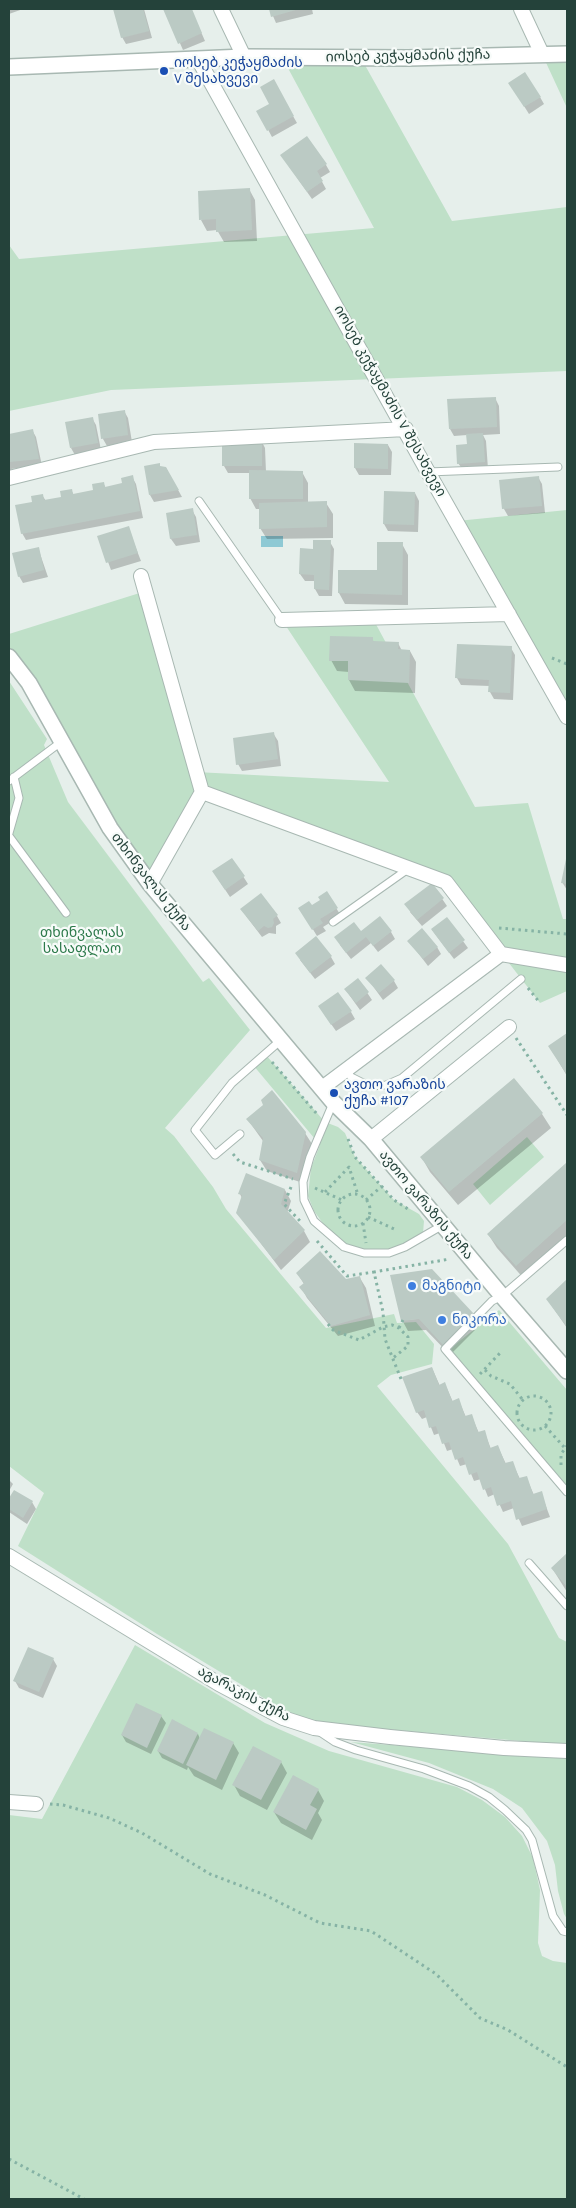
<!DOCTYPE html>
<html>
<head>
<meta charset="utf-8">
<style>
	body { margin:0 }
	#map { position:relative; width:576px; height:2208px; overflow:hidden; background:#e6efeb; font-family:Karla,sans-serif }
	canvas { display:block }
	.frame { position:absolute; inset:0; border:10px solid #24423a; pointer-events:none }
</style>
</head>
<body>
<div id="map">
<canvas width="576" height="2208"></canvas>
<div class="frame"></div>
</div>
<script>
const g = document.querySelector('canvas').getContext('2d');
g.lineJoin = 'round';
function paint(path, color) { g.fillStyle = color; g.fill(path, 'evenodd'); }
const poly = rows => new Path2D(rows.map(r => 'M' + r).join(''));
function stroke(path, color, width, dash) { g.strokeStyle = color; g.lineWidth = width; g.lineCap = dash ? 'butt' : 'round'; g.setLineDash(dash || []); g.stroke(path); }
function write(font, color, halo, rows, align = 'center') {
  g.font = font + ' Karla,"Noto Sans Georgian",sans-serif'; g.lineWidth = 4.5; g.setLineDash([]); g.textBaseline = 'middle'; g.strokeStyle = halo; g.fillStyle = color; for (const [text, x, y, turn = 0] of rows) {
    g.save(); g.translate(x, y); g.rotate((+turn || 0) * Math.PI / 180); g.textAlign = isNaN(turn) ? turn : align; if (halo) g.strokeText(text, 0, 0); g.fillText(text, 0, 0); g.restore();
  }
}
const green = poly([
	[542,54,567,54,567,108],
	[282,57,361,58,452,221,567,207,567,371,111,390,9,411,9,245,19,259,374,228],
	[567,510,567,699,558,701,457,521],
	[146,591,196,772,389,782,282,620,372,617,475,807,528,803,563,919,567,919,567,991,540,1003,446,882,202,792,150,884,9,657,9,634],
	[9,681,47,739,44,745,68,802,203,982,209,978,250,1030,165,1128,174,1136,213,1187,226,1209,326,1328,394,1314,397,1323,416,1322,434,1344,432,1364,391,1375,377,1386,508,1544,559,1638,567,1642,567,1745,327,1724,306,1720,287,1712,157,1634,18,1546,44,1493,9,1466],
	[265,1054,325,1122,338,1127,345,1133,355,1157,394,1200,419,1214,424,1221,423,1233,405,1244,390,1249,368,1250,345,1244,330,1233,314,1211,308,1196,311,1168,320,1145,253,1065],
	[527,1137,544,1157,490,1205,473,1184],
	[499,1310,567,1390,567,1486,448,1350],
	[135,1645,265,1723,329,1751,457,1787,482,1800,505,1817,522,1836,533,1858,540,1890,538,1943,542,1956,553,1961,567,1963,567,2199,9,2199,9,1815,42,1819],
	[351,1742,567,1758,567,1919,564,1914,558,1891,555,1865,547,1841,522,1808,493,1789,429,1763]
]);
const water = poly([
	[261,536,283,536,283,547,261,547]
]);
const shadow = poly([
	[9,9,23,9,9,14],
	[115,9,144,9,152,38,126,44,122,37],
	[165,9,191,9,205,41,183,50],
	[270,9,312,9,313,14,276,23],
	[273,81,297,123,272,137,258,111,271,104],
	[514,90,540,97,544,104,529,114],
	[286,162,326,165,330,172,320,178,326,189,312,199],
	[249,189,255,200,257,241,224,242,217,230,207,231,201,220],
	[495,398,499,406,500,434,483,435,486,441,488,469,463,470,458,463,468,446,467,435,454,436,450,429],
	[124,411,128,418,132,442,107,446,103,439,99,415],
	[92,418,96,425,101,450,75,455,71,448],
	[32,430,36,437,42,466,31,466,11,469,12,473,9,473,9,435],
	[261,440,265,448,266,472,302,472,308,483,308,503,326,503,333,514,333,538,267,539,260,528,260,509,256,509,250,498,251,473,228,473,224,466],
	[388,445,392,452,391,475,359,475,355,468],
	[161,467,166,468,182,497,154,502,150,495],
	[132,477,136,484,143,518,26,540,22,533,34,503,42,495,46,501,62,498,71,490,74,495,94,491,103,483,106,488,124,484],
	[538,477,542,484,545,513,508,516,504,509,501,481],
	[415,493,419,501,418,532,388,531,384,524],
	[192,510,196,517,200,542,176,546,171,539,167,514],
	[128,528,141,561,111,570,99,537],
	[330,542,334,549,332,596,319,596,315,589,315,581,305,581,300,574,314,550],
	[402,544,408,555,408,605,345,604,339,593,340,571,378,571],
	[38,548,48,577,23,583,19,576],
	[372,639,374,642,398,643,402,651,410,651,416,662,415,693,355,691,349,680,349,672,337,671,331,660],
	[511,648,515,655,513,700,494,699,490,692,490,686,461,685,457,678],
	[273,733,278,741,281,766,242,771,238,764],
	[232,859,248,884,230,897,218,879],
	[567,863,567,890,562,882],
	[432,884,447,906,422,926,410,912],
	[327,893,341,916,323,927,326,931,317,936,300,908,311,907,321,900],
	[246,916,277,916,281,923,276,926,276,934,269,933,262,937],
	[447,919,468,948,454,959,432,930],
	[391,932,395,939,378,952,371,943,351,959,340,945,361,933],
	[409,941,437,947,441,954,428,966],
	[331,957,335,964,315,979,300,960],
	[367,978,394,981,398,988,383,1000],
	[358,979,372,1000,360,1010,345,989],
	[351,1012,355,1019,336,1031,324,1014],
	[567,1035,567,1076,550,1047],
	[514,1080,542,1114,551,1128,458,1205,430,1172,422,1158],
	[248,1120,305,1133,312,1144,303,1183,267,1171,260,1160,263,1141],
	[566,1165,567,1241,525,1280,497,1248,488,1234],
	[285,1190,291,1201,287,1213,304,1231,310,1242,281,1270,238,1213,242,1198,240,1194],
	[297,1273,346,1280,360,1278,366,1288,375,1326,338,1336,307,1298,301,1287,304,1284],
	[567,1281,567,1328,547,1299],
	[473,1315,479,1326,450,1355,426,1330,408,1331,402,1320],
	[432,1368,440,1386,445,1384,453,1402,458,1399,466,1417,471,1415,479,1433,484,1431,491,1449,498,1447,506,1464,512,1462,520,1479,526,1477,534,1495,541,1493,550,1517,522,1526,514,1508,503,1512,495,1494,488,1497,481,1479,474,1481,467,1464,460,1466,453,1449,447,1451,440,1433,434,1435,427,1417,422,1419,417,1412],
	[9,1480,13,1484,9,1491],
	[14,1492,32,1502,36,1509,27,1524,9,1512,9,1501],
	[567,1555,567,1592,552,1568],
	[53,1659,57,1666,43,1698,19,1688,15,1681],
	[161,1716,166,1723,151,1754,126,1742,122,1735],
	[198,1734,200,1739,233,1743,239,1753,222,1790,194,1776,188,1767,187,1770,162,1758,158,1751],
	[281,1762,287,1773,267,1810,240,1796,234,1785],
	[318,1790,324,1801,318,1813,322,1820,312,1840,281,1823,274,1812]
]);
const building = poly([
	[113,9,143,9,149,31,121,38],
	[163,9,192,9,202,33,178,44],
	[269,9,299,9,271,17],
	[525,72,541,97,524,107,508,83],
	[274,79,294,116,267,131,256,111,269,104,260,87],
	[307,136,327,164,317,171,323,181,307,192,280,155],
	[250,188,252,230,216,232,216,219,199,220,198,191],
	[496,397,497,427,449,429,447,399],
	[125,410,128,435,101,439,98,414],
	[93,417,98,443,70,448,65,422],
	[33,429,39,459,9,462,9,434],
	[483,433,485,462,457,464,456,445,467,444,466,434],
	[222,439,262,439,262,466,222,466],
	[354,443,388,444,388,469,354,468],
	[160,463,160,466,166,467,179,490,149,495,144,466],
	[249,470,303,471,303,499,249,499],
	[133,475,140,511,21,534,15,505,32,502,31,496,43,494,44,500,61,497,60,491,72,489,73,494,93,490,92,484,104,482,105,487,122,483,121,478],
	[539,476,542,506,502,509,499,480],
	[384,491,415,492,414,525,383,524],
	[327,501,327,527,259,529,259,503],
	[193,508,197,535,170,539,166,513],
	[129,526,138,553,106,563,97,536],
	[313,540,331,540,329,590,314,589,314,575,299,574,300,548,313,549],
	[377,542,403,542,402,595,338,593,338,570,377,570],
	[39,547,44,570,18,577,12,553],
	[330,636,373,637,373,641,399,642,398,649,410,650,409,683,348,680,348,661,329,661],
	[457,644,512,646,510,693,488,692,489,680,455,678],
	[274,732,278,759,236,765,233,738],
	[232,858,245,876,225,890,212,871],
	[566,859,567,859,567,884,561,883],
	[432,883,444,898,417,920,404,904],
	[327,891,338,908,320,919,323,923,312,930,298,908,309,901,312,905,320,900,318,897],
	[261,893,278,915,273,919,274,923,272,927,268,928,264,926,258,931,240,909],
	[380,916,392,931,373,946,366,937,346,953,334,937,354,922,361,931],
	[447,917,465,940,449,953,431,929],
	[422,928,438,947,423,959,407,941],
	[316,936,332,956,310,973,295,953],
	[381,964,395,980,379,993,365,978],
	[358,978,369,992,356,1003,344,989],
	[338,992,352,1011,331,1025,318,1006],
	[567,1033,567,1075,548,1046],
	[514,1078,543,1113,449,1192,420,1157],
	[272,1090,306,1132,297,1173,259,1160,263,1138,246,1119,263,1105,261,1100],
	[566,1163,567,1220,516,1266,487,1234],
	[246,1173,285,1189,281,1204,305,1230,274,1260,236,1213,242,1195,238,1194],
	[320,1251,346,1279,360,1276,370,1315,331,1326,299,1287,304,1283,296,1273],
	[432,1269,474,1314,443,1345,419,1319,401,1321,390,1275],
	[567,1279,567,1327,546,1299],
	[432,1367,439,1385,445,1382,452,1401,459,1398,465,1416,472,1414,478,1432,485,1430,490,1448,498,1445,505,1463,513,1461,519,1478,527,1476,533,1494,542,1491,547,1509,516,1520,511,1501,497,1506,491,1487,483,1490,477,1472,469,1475,463,1457,455,1460,449,1442,442,1444,436,1426,429,1428,424,1410,416,1413,402,1377],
	[14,1490,33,1501,23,1518,9,1509,9,1498],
	[567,1553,567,1587,551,1568],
	[28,1647,54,1658,39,1692,13,1681],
	[136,1703,162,1715,147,1748,121,1735],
	[172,1719,198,1733,183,1764,157,1751],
	[204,1728,234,1742,216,1780,186,1765],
	[253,1746,282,1761,261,1800,232,1785],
	[293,1775,319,1789,310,1805,317,1809,306,1830,273,1812]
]);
const path = poly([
	[552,658,567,664],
	[499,928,567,934],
	[528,988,540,1003],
	[516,1038,567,1115],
	[272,1062,317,1114],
	[348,1139,355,1157,394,1200,408,1209],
	[233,1154,240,1162,293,1179],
	[291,1187,284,1204,300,1221],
	[315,1188,342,1200],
	[325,1192,349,1167,358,1195],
	'338 1210a16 16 0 1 1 32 0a16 16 0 1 1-32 0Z',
	[366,1200,382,1186],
	[368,1217,394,1229],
	[363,1223,366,1243],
	[317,1241,347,1276,374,1272],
	[328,1324,333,1330,359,1340,383,1327,392,1325,399,1328,408,1337,408,1346,393,1358],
	[399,1328,403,1320],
	[485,1370,491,1376,510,1384,522,1399],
	[480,1374,501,1352],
	[401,1379,385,1339,383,1312,374,1272,450,1259],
	'517 1413a17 17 0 1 1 34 0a17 17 0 1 1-34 0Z',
	[545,1426,564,1447],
	[561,1465,561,1454,567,1446],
	[50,1804,63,1805,109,1818,142,1833,210,1874,265,1895,320,1923,371,1931,436,1974,480,2018,508,2030,567,2067],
	[9,2159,84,2199]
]);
const service = poly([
	[428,472,558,467],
	[199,501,282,620],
	[9,781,61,742],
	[9,833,19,798,14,777],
	[9,836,66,913],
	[333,922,408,869],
	[346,1069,351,1077,369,1086,386,1085,402,1078,521,979],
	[333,1103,310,1157,303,1182,304,1200,314,1221,344,1247,364,1253,389,1253,405,1247,443,1225],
	[240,1134,215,1155,195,1130,232,1083,281,1040],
	[567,1240,502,1296,492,1301,445,1349,567,1492],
	[529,1563,567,1606],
	[320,1732,335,1742,356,1750,424,1769,469,1786,489,1797,505,1810,526,1830,532,1840,553,1916,563,1931,567,1932]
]);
const minor = poly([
	[221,9,244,57],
	[521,9,542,54],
	[198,59,428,472,567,717],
	[9,478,154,442,406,429],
	[141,576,202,792,150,884],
	[282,620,509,614],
	[202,792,446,882,501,954],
	[322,1088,501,954,567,965],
	[371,1139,509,1027],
	[9,1556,219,1684,283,1718,314,1728,390,1737,504,1748,567,1751],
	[9,1802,36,1804]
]);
const tertiary = poly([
	[9,67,244,57,408,58,567,54],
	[9,657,29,683,110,828,150,884,333,1102,371,1139,502,1296,567,1371]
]);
const markers = [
	[164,71,5,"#1a4fb4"],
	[334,1093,5,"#1a4fb4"],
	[412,1286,5,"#3f7fe0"],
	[442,1320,5,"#3f7fe0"]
];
const streetNames = [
	["იოსებ კეჭაყმაძის ქუჩა",408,56,-1],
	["იოსებ კეჭაყმაძის V შესახვევი",390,401,61],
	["თხინვალას ქუჩა",151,882,52],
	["ავთო ვარაზის ქუჩა",426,1205,50],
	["აგარაკის ქუჩა",244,1694,28]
];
const transitNames = [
	["იოსებ კეჭაყმაძის",174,63],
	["V შესახვევი",174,79],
	["ავთო ვარაზის",344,1085],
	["ქუჩა #107",344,1101]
];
const parkNames = [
	["თხინვალას",82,933],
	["სასაფლაო",82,949]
];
const shopNames = [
	["მაგნიტი",422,1286],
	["ნიკორა",452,1320]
];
paint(green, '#bfe0c8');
paint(water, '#8ec9d4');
paint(shadow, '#0003');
paint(building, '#bbcac4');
stroke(service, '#a8b8b2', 9);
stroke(minor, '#a8b8b2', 16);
stroke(tertiary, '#a8b8b2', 18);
stroke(path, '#86b3a5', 3, [2.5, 4]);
stroke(service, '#fff', 7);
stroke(minor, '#fff', 14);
stroke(tertiary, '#fff', 15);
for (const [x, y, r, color] of markers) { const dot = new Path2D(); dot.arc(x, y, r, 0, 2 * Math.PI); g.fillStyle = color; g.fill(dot); stroke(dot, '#f7fbf9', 2); }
write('14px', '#24423a', '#f7fbf9', streetNames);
write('14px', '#164399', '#f7fbf9', transitNames, 'left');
write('14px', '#2d7a4b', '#f7fbf9', parkNames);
write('14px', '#366cbe', '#f7fbf9', shopNames, 'left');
</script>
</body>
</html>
